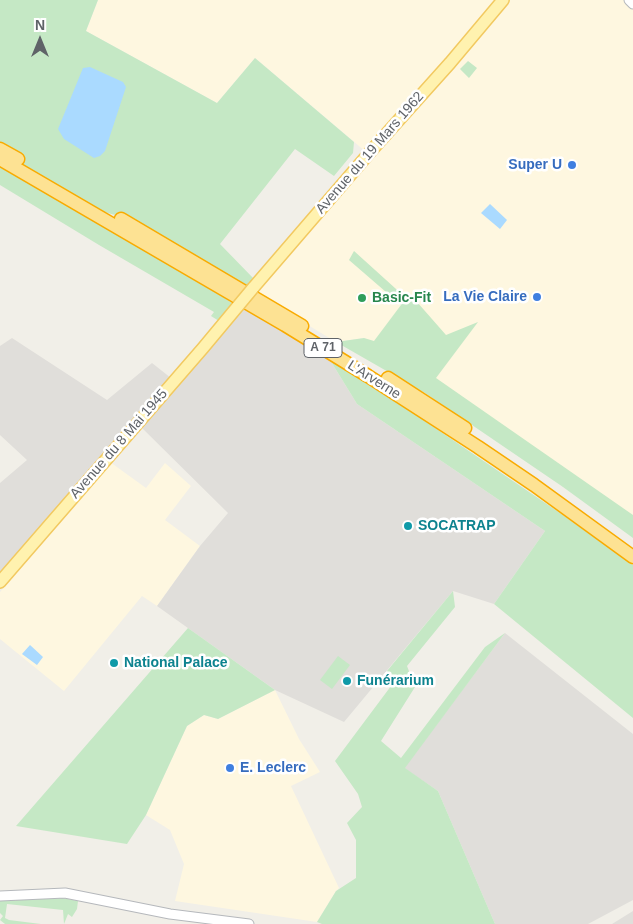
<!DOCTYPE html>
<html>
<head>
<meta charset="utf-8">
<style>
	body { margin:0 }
	#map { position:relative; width:633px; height:924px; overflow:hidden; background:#f1efe8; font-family:Arial,sans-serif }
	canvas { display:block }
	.north { position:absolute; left:15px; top:15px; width:50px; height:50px; -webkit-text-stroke:4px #fff; paint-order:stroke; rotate:0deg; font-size:14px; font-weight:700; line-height:20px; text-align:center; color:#5f6368 }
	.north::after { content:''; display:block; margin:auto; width:18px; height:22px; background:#5f6368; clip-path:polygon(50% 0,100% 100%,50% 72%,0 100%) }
</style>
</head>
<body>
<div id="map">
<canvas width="633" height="924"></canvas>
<div class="north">N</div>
</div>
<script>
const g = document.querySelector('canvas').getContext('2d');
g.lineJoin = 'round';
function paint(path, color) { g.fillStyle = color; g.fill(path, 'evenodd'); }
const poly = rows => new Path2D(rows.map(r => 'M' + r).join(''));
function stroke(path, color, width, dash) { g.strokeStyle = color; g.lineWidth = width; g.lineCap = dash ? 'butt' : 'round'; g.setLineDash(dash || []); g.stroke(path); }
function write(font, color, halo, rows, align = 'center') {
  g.font = font + ' Arial,sans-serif'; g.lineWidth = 5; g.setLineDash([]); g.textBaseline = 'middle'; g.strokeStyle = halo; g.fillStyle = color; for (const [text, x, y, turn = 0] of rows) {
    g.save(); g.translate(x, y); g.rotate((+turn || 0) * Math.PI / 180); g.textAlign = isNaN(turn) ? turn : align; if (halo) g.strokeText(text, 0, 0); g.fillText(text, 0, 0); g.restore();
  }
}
const commercial = poly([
	[98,0,630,0,633,4,633,517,364,338,336,342,255,293,372,157,255,58,217,103,86,31],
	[110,462,146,488,165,463,191,486,165,520,200,546,157,606,142,596,64,691,0,639,0,592],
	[275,690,299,739,320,772,291,786,339,888,336,891,317,922,175,901,184,864,170,830,146,815,187,726,204,715,218,719]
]);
const industrial = poly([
	[241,307,330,360,357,404,545,531,494,604,453,591,344,722,275,690,157,606,200,546,228,513,141,427],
	[12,338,107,400,152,363,171,378,156,393,89,474,0,573,0,483,27,460,0,435,0,346],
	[505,633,633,734,633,900,588,924,495,924,438,791,404,768],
	[633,911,633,924,612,924]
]);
const green = poly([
	[0,0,98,0,86,31,217,103,255,58,354,142,353,153,334,176,295,149,220,244,254,279,246,286,133,220,54,198,223,297,232,303,219,321,211,316,214,312,99,245,0,185],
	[468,61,477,68,469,78,460,69],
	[354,251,406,298,410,294,446,335,478,322,436,378,633,515,633,538,563,487,425,393,336,342,364,338,374,341,401,305,349,260],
	[330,360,419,417,560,513,633,565,633,718,494,604,545,531,357,404],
	[453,591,455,607,407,666,415,687,381,741,401,758,485,647,505,633,405,768,438,791,495,924,322,924,317,922,336,891,356,878,356,840,347,823,362,807,358,794,335,761,394,682,387,671],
	[188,628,275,690,218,719,204,715,187,726,146,815,127,844,16,826],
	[338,656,350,665,332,689,320,680],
	[63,898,78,901,77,909,72,917,68,914,64,924,63,910,7,904,5,918,9,920,41,924,5,924,0,920,3,916,0,913,0,901]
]);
const water = poly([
	[90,67,123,82,126,87,105,151,100,156,94,158,64,139,58,129,83,68],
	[490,204,507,220,500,229,481,213],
	[30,645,43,657,37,665,22,654]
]);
const tertiary = poly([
	[629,0,633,4],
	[0,896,65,893,170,914,249,924]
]);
const primary = poly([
	[253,288,371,151,450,63,503,0],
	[0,582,203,348,238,306]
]);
const motorway = poly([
	[0,149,18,159],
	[0,159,285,325,368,376,478,447,534,485,633,557],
	[121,219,302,326],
	[388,378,465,428]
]);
const primaryBridge = poly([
	[238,306,253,288]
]);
const markers = [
	[572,165,5,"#3f7fe0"],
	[537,297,5,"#3f7fe0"],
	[362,298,5,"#2e9e5b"],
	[408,526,5,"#0f9aa8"],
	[114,663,5,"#0f9aa8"],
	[347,681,5,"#0f9aa8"],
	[230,768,5,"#3f7fe0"]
];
const shields = [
	[323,348,38]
];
const shieldNames = [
	["A 71",323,348]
];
const streetNames = [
	["Avenue du 19 Mars 1962",370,153,-49],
	["L'Arverne",374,380,32],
	["Avenue du 8 Mai 1945",119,444,-49]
];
const shopNames = [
	["Super U",562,165],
	["La Vie Claire",527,297],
	["E. Leclerc",240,768,"left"]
];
const leisureNames = [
	["Basic-Fit",372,298]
];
const cultureNames = [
	["SOCATRAP",418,526],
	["National Palace",124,663],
	["Funérarium",357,681]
];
paint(commercial, '#fef7e0');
paint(industrial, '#e0deda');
paint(green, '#c5e8c5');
paint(water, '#aadaff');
stroke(tertiary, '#b5b8bc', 11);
stroke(primary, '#f2c960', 14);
stroke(motorway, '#f9ab00', 15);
stroke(tertiary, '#fff', 9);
stroke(primary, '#fff2af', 11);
stroke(motorway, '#fde293', 12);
stroke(primaryBridge, '#f2c960', 14, []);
stroke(primaryBridge, '#fff2af', 11);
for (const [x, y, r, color] of markers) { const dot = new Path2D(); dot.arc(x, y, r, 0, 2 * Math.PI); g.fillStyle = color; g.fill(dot); stroke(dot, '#fff', 2); }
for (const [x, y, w] of shields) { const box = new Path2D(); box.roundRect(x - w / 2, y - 9.5, w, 19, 4); g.fillStyle = '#fff'; g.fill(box); stroke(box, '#5f6368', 1); }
write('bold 12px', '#5f6368', null, shieldNames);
write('14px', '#5f6368', '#fff', streetNames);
write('bold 14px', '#366cbe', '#fff', shopNames, 'right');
write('bold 14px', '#27864d', '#fff', leisureNames, 'left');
write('bold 14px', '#0d838f', '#fff', cultureNames, 'left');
</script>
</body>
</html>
